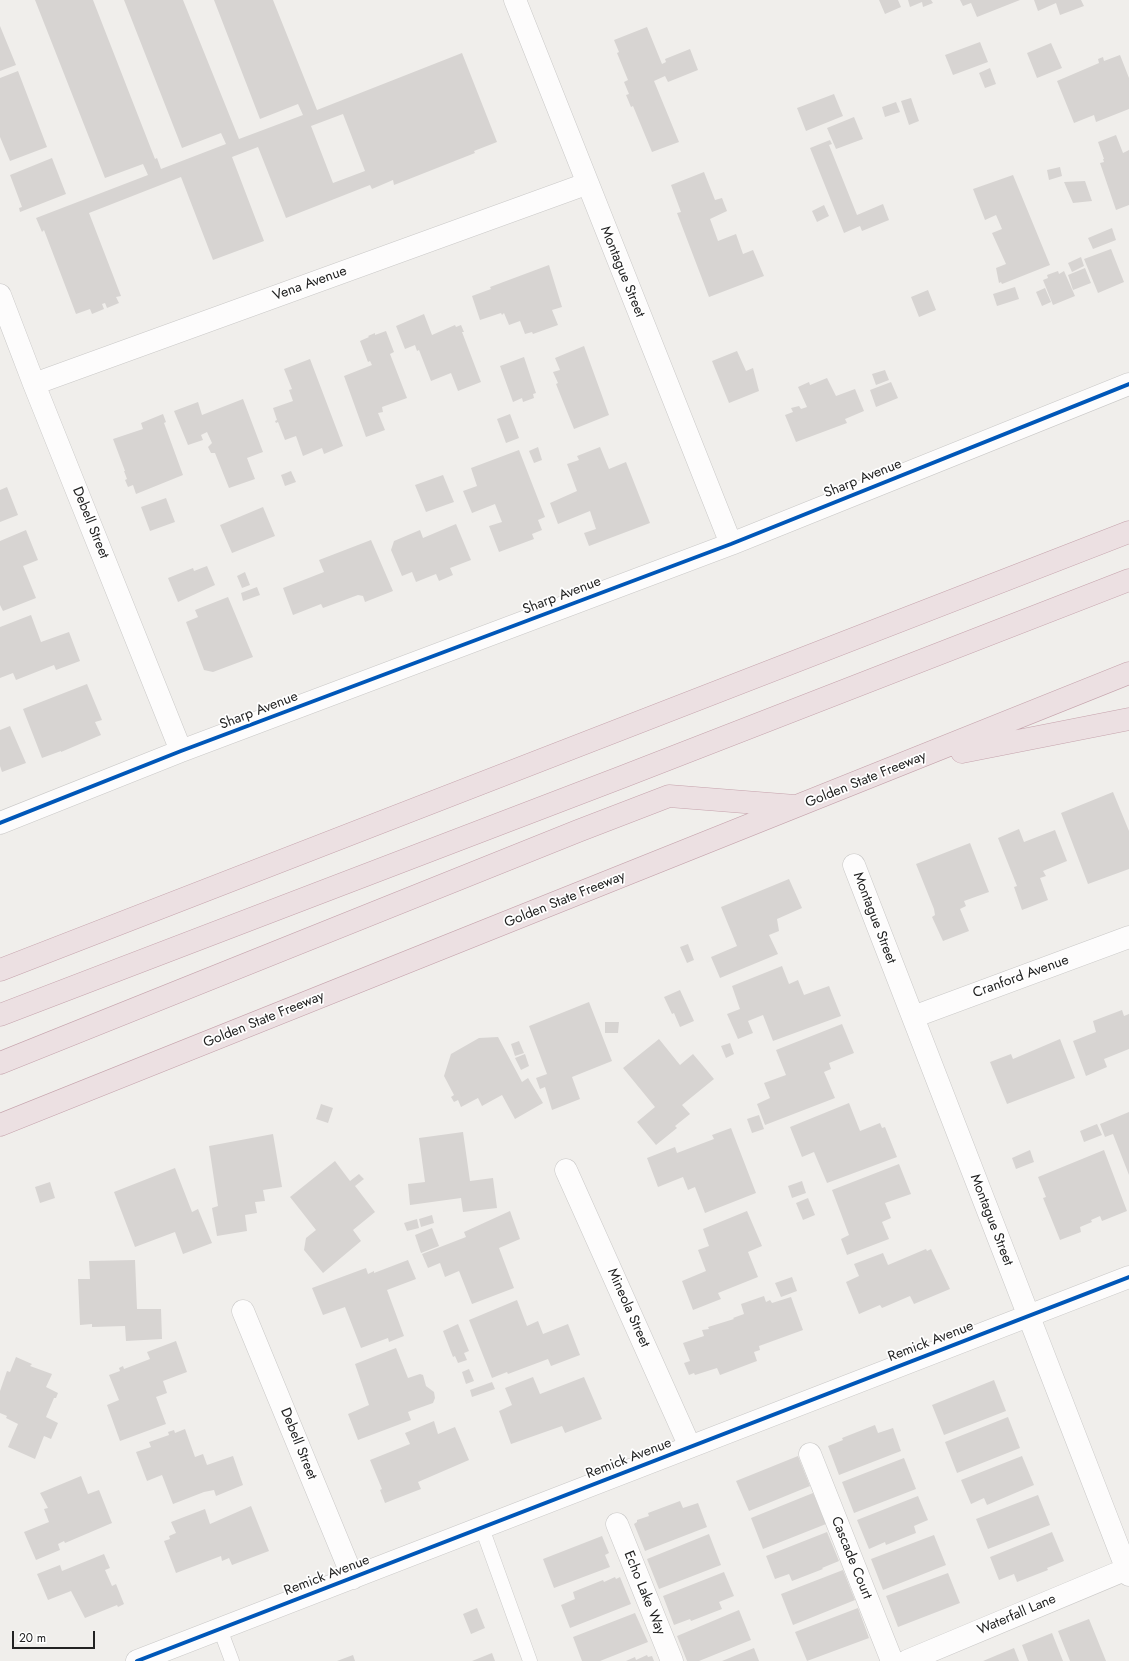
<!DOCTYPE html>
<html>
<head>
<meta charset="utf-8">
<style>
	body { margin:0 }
	#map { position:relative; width:1129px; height:1661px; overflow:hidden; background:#f0eeeb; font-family:Jost,sans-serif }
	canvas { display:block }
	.scale { position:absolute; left:12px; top:1631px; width:83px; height:18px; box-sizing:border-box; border:2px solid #222; border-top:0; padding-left:5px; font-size:12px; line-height:14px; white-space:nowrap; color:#222; -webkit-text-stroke:3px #fff; paint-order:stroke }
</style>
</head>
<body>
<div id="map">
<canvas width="1129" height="1661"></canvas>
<div class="scale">20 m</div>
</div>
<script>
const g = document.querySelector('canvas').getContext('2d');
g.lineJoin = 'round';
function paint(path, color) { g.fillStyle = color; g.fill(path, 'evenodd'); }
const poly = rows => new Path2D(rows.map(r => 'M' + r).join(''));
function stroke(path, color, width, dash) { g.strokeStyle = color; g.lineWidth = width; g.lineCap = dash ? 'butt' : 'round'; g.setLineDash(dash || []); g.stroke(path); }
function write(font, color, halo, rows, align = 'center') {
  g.font = font + ' Jost,sans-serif'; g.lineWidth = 3.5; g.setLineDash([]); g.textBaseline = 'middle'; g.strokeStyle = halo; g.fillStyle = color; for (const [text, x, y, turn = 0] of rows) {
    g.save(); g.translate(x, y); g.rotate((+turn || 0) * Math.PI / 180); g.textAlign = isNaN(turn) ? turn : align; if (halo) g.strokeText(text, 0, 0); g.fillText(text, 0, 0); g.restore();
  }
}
const building = poly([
	[35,0,93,0,155,159,157,158,161,169,226,144,221,133,182,148,124,0,183,0,239,139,303,115,298,104,260,119,214,0,273,0,317,110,462,53,497,142,474,151,475,153,394,185,393,180,372,189,370,185,286,218,258,147,232,157,264,241,213,260,181,177,89,213,121,296,116,297,119,303,107,308,105,303,102,304,104,309,92,314,90,309,76,314,44,230,42,232,36,218,148,175,143,164,105,178],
	[343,114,365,171,333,183,311,126],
	[879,0,898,0,901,7,885,14],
	[908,0,931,0,933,3,923,7,922,2,910,7],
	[960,0,1020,0,977,17,971,3,963,6],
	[1034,0,1081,0,1084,6,1060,15,1056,3,1038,11],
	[0,26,16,65,0,71],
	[647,27,662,64,666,62,665,59,690,49,698,70,668,82,665,76,654,81,679,142,652,152,633,106,631,107,626,95,629,94,624,82,628,80,617,53,619,52,614,40],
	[980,42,988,62,953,75,945,55],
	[1051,43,1062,68,1037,78,1027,53],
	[1120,55,1129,78,1129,109,1096,122,1094,115,1074,123,1057,81,1099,63,1098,59,1103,57,1104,61],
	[990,68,996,84,985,88,979,73],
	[18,71,47,147,10,161,0,137,0,78],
	[834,94,843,116,806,131,797,108],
	[911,98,919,121,909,125,901,101],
	[896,102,900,112,885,117,882,107],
	[854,117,863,139,836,149,827,128],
	[1116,135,1123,153,1129,150,1129,205,1116,210,1100,163,1104,162,1103,159,1104,159,1098,142],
	[830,140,832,144,829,145,857,215,883,204,889,220,862,231,860,226,844,233,810,148],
	[52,158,66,194,20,212,19,208,22,207,10,175],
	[1060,167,1062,176,1049,180,1047,170],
	[704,172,715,200,722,198,727,211,710,219,718,241,736,234,743,254,753,250,764,276,709,297,677,213,681,212,671,185],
	[1013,175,1050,265,1002,284,1001,282,999,283,996,268,1006,264,992,233,1002,229,996,215,985,220,973,189],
	[1085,181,1092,201,1073,203,1064,182],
	[824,205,829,216,817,222,812,211],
	[1112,228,1116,240,1093,249,1088,238],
	[1111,249,1124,282,1098,293,1084,259],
	[1081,257,1084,266,1072,272,1068,263],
	[549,265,562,307,552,310,558,325,533,334,532,332,525,334,520,321,509,325,504,313,502,315,501,313,480,320,472,296,491,289,490,287],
	[1085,268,1091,283,1073,290,1068,275],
	[1058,271,1059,274,1064,271,1075,296,1053,305,1043,280,1048,278,1047,275],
	[1015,287,1019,299,997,306,993,294],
	[1045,288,1051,302,1042,306,1036,292],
	[928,290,936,310,919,317,911,297],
	[424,314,432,335,455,325,456,327,461,325,464,332,462,332,481,382,458,391,451,373,431,381,419,350,417,351,415,345,405,349,396,326],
	[386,331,394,352,390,354,407,398,382,407,383,412,378,413,385,430,366,437,344,376,372,365,370,361,368,362,360,341,369,337,368,336,375,333,375,335],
	[584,346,609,415,574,429,556,384,558,383,553,372,560,370,555,358],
	[737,351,746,371,753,368,759,391,729,403,712,361],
	[524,357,536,393,533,394,534,398,523,402,522,398,513,402,500,366],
	[310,359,343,446,324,454,322,448,303,456,296,436,285,440,278,422,276,423,275,421,277,420,273,408,293,401,289,390,292,389,284,369],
	[885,370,889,380,876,385,872,374],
	[827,378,836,396,855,389,864,411,845,419,847,423,796,442,785,415,793,412,791,408,799,406,801,409,807,407,798,387,809,382,810,385],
	[891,382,898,398,876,407,870,390],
	[243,399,263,452,247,458,255,479,229,488,215,453,211,453,208,447,212,443,207,432,201,435,203,440,188,445,174,411,198,402,202,415],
	[163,414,166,422,164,423,183,475,136,494,133,485,128,487,125,480,127,479,124,471,125,471,113,439,143,429,141,423],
	[510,414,519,438,506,443,497,419],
	[538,447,542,460,534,463,529,451],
	[600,447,609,469,626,462,650,523,589,546,584,533,596,529,590,511,558,524,550,503,577,491,567,464,579,460,577,456],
	[519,450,545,517,538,520,542,530,532,534,534,539,499,552,489,526,502,522,495,504,472,513,463,491,477,486,471,468],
	[291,471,296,482,285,486,281,475],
	[443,475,454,502,426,512,415,485],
	[7,487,18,515,0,522,0,490],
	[166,498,175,522,150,531,141,507],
	[263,507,275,536,232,553,220,525],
	[456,524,471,560,450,568,453,575,439,581,436,574,416,582,412,572,402,576,391,550,394,541,420,530,423,538],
	[26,530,38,560,23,566,36,598,3,611,0,605,0,541],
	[371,540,393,591,365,602,363,596,358,595,323,608,321,604,293,615,283,588,324,572,319,560],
	[207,566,215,585,178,602,168,578,193,568,194,571],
	[245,572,250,585,242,588,237,576],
	[257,587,260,595,243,601,241,593],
	[228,597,253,657,213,672,204,670,186,622,198,617,195,610],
	[31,615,41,642,69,632,80,661,56,670,54,665,16,680,13,673,0,678,0,627],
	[87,684,102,720,95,722,101,735,61,752,61,751,42,758,23,709],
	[10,726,26,763,2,772,0,766,0,730],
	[1113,792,1129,831,1129,869,1088,884,1061,813],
	[1019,829,1024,842,1055,830,1067,861,1043,871,1046,876,1040,878,1048,900,1022,910,1014,887,1017,886,998,838],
	[970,843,989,892,964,901,966,906,960,909,969,931,943,941,932,917,935,915,934,909,916,864],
	[789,879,802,908,777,919,779,931,769,935,778,954,720,978,711,957,737,946,721,907],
	[688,944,694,960,687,963,680,947],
	[782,966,789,984,798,980,804,995,829,986,841,1016,773,1041,763,1015,748,1021,753,1033,738,1039,727,1014,740,1009,732,986],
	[680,990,694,1021,680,1027,674,1013,672,1014,664,997],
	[589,1002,612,1061,572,1077,580,1099,552,1110,545,1087,540,1089,536,1078,547,1074,529,1026],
	[1122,1010,1124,1016,1129,1014,1129,1049,1104,1059,1107,1067,1086,1076,1073,1041,1096,1032,1093,1021],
	[605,1022,619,1022,618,1033,605,1033],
	[842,1024,854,1053,829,1063,831,1069,824,1072,835,1098,765,1125,757,1104,770,1098,764,1083,786,1075,776,1050],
	[498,1037,522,1082,528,1078,543,1103,515,1119,502,1095,482,1106,478,1098,461,1107,458,1100,454,1102,451,1097,454,1095,444,1076,451,1054,479,1038],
	[659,1039,680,1065,693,1054,714,1079,682,1105,690,1114,675,1126,677,1128,656,1145,637,1122,655,1107,623,1068],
	[1060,1039,1075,1078,1007,1104,990,1062,1011,1054,1013,1059],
	[519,1041,524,1053,515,1056,511,1044],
	[730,1043,734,1054,726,1058,721,1046],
	[525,1054,529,1066,521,1070,515,1058],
	[849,1103,860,1131,880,1123,882,1128,885,1127,897,1157,827,1183,814,1152,802,1157,790,1127],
	[321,1104,333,1108,328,1123,316,1119],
	[1129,1112,1129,1175,1113,1134,1105,1137,1100,1124],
	[759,1115,764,1129,752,1133,747,1119],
	[1097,1124,1102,1135,1084,1142,1080,1131],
	[731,1128,756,1193,705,1213,695,1187,688,1190,683,1177,658,1187,647,1158,675,1147,677,1153,714,1139,712,1135],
	[463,1132,470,1181,493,1178,497,1208,463,1212,461,1198,410,1205,408,1184,425,1182,419,1138],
	[273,1134,282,1187,263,1190,265,1201,255,1202,257,1213,245,1215,247,1231,217,1236,212,1208,218,1206,209,1146],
	[1030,1150,1034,1162,1016,1169,1012,1158],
	[1104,1150,1127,1211,1102,1221,1100,1216,1091,1220,1092,1222,1080,1227,1081,1232,1060,1240,1043,1198,1046,1197,1038,1177],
	[335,1161,350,1181,359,1174,364,1179,355,1186,375,1212,353,1230,361,1241,323,1273,304,1250,306,1238,316,1230,290,1197],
	[899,1164,911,1194,885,1203,891,1218,882,1222,889,1239,847,1255,841,1239,849,1235,832,1190],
	[175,1168,192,1212,198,1209,212,1243,183,1254,175,1232,135,1247,114,1192],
	[802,1181,806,1193,792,1198,788,1186],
	[50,1182,55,1198,40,1203,35,1187],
	[808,1198,815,1215,803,1220,796,1203],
	[510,1211,520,1239,499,1248,514,1288,472,1304,459,1271,445,1277,440,1263,428,1268,422,1254,466,1237,464,1232],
	[747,1211,762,1246,748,1252,758,1277,718,1293,721,1299,693,1310,682,1281,706,1271,698,1250,709,1246,703,1229],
	[432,1215,434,1223,421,1227,419,1219],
	[417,1219,419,1228,407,1231,404,1223],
	[432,1228,439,1246,421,1253,415,1235],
	[926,1249,927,1251,931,1249,950,1289,914,1304,910,1296,882,1308,880,1305,859,1314,846,1282,859,1276,854,1264,883,1253,888,1265],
	[135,1260,137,1309,161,1309,162,1339,126,1341,125,1326,92,1327,92,1324,80,1325,78,1279,90,1279,89,1261],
	[408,1260,416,1279,387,1290,404,1336,389,1342,388,1338,361,1348,345,1307,323,1315,312,1288,366,1268,368,1274,374,1271,374,1273],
	[792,1277,797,1291,781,1297,775,1283],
	[764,1296,766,1302,770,1300,772,1303,791,1297,803,1330,759,1346,760,1350,754,1352,757,1361,720,1375,717,1368,695,1375,694,1373,689,1375,684,1363,690,1361,683,1343,704,1336,702,1330,709,1329,708,1327,734,1319,733,1318,744,1314,741,1304],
	[517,1300,527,1326,538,1321,543,1334,568,1324,580,1355,551,1366,548,1359,508,1374,507,1372,492,1378,469,1320],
	[458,1324,469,1351,464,1353,467,1360,458,1363,455,1356,453,1357,443,1331],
	[176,1341,187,1372,163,1381,167,1393,156,1397,166,1424,120,1441,107,1405,119,1400,109,1375,120,1371,119,1368,123,1366,124,1369,150,1359,147,1352],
	[396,1348,408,1378,420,1374,423,1375,426,1386,434,1392,435,1398,433,1403,408,1412,411,1420,358,1440,348,1414,369,1405,355,1364],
	[16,1357,32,1364,30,1366,52,1374,46,1387,58,1393,56,1398,54,1398,46,1417,58,1423,51,1439,44,1436,35,1459,8,1447,18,1424,6,1418,7,1416,0,1413,0,1391,7,1371,10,1372],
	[469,1369,474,1381,466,1384,462,1372],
	[533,1377,540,1394,584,1377,602,1419,565,1433,562,1426,511,1444,499,1411,512,1405,505,1388],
	[994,1380,1006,1411,944,1435,932,1405],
	[492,1382,495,1389,472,1397,470,1390],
	[1008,1417,1020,1448,957,1473,945,1442],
	[434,1421,438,1434,455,1427,469,1460,418,1482,421,1489,385,1503,380,1490,382,1489,370,1460,410,1444,405,1433],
	[875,1425,878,1433,893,1428,901,1451,839,1475,828,1446,843,1440,842,1438],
	[185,1429,195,1457,203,1454,207,1465,233,1456,243,1485,216,1496,214,1490,204,1492,173,1504,162,1475,147,1481,136,1452,151,1447,149,1442,169,1435,168,1432,174,1430,175,1433],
	[798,1456,810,1486,749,1511,736,1481],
	[1022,1456,1034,1485,987,1505,984,1498,971,1504,961,1480],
	[904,1458,916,1489,854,1513,842,1482],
	[81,1476,88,1494,99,1490,112,1523,65,1543,64,1541,58,1544,60,1550,36,1560,24,1532,49,1522,44,1509,48,1508,40,1493],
	[813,1493,826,1524,763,1549,751,1518],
	[1038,1495,1050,1525,988,1549,976,1519],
	[918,1496,928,1520,914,1526,916,1533,886,1545,885,1542,869,1549,857,1520],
	[680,1501,683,1508,698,1503,707,1527,645,1551,634,1524,637,1522,637,1520,649,1516,648,1513],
	[251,1506,269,1551,232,1565,229,1558,222,1561,221,1556,176,1573,164,1541,170,1539,169,1536,176,1533,171,1522,205,1509,210,1524],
	[827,1532,839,1561,822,1568,823,1569,792,1581,789,1574,775,1579,766,1556],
	[1052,1532,1064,1561,1047,1568,1048,1570,1017,1582,1014,1574,999,1580,990,1557],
	[709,1534,721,1565,659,1589,647,1559],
	[934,1535,946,1565,883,1590,871,1559],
	[602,1536,609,1553,605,1555,610,1567,554,1588,543,1559],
	[104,1554,110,1568,105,1570,112,1586,116,1584,124,1604,118,1607,117,1605,85,1618,71,1591,48,1600,37,1574,60,1565,62,1571],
	[843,1570,855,1600,793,1625,781,1594],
	[724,1572,734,1596,719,1602,722,1609,691,1621,690,1619,674,1625,663,1596],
	[948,1573,960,1603,898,1627,886,1596],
	[615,1577,616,1579,620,1577,631,1604,570,1628,561,1605,575,1599,573,1592,603,1580,604,1582],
	[477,1608,485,1628,471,1634,463,1614],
	[858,1608,869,1638,807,1661,795,1632],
	[739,1610,751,1640,699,1661,687,1661,677,1636],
	[635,1613,648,1642,600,1661,582,1661,573,1637],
	[1089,1619,1106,1661,1070,1661,1058,1631],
	[1052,1633,1063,1661,1028,1661,1022,1645],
	[754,1648,759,1661,722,1661],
	[1014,1648,1019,1661,983,1661],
	[492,1653,495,1661,472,1661],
	[353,1655,355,1661,337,1661],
	[647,1655,648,1657,652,1656,654,1661,626,1661,635,1657,636,1660]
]);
const lane = poly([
	[482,1528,530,1661],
	[220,1629,232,1661]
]);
const street = poly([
	[515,0,731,544],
	[0,295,34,384,181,751],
	[34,384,586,184],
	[0,823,181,751,731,544,1129,384],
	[854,865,1129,1575],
	[913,1017,1129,937],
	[566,1170,690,1447],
	[243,1311,353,1578],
	[810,1454,892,1661],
	[617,1524,672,1661],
	[137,1661,1129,1277],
	[907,1661,1127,1569]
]);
const highway = poly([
	[962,752,1129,719],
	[0,970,1129,532],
	[0,1015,622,777,1129,580],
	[0,1063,578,831,669,796,795,806],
	[0,1125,1129,673]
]);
const cycleway = poly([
	[0,823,181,751,731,544,1129,384],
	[137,1661,1129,1277]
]);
const streetNames = [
	["Montague Street",622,272,68],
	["Vena Avenue",310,284,-20],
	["Sharp Avenue",863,479,-22],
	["Debell Street",90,523,68],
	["Sharp Avenue",562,596,-21],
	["Sharp Avenue",259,711,-21],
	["Golden State Freeway",866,780,-22],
	["Golden State Freeway",565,900,-22],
	["Montague Street",874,918,69],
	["Cranford Avenue",1021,977,-20],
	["Golden State Freeway",264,1020,-22],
	["Montague Street",991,1220,69],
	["Mineola Street",628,1308,66],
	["Remick Avenue",931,1342,-21],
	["Debell Street",298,1444,68],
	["Remick Avenue",629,1459,-21],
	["Cascade Court",851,1558,68],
	["Remick Avenue",327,1576,-21],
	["Echo Lake Way",644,1593,68],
	["Waterfall Lane",1017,1615,-23]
];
paint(building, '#d7d4d2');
stroke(lane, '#c9c8c7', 15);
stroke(street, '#c9c8c7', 23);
stroke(highway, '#c5a2ac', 23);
stroke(lane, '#fdfcfc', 14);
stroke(street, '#fdfcfc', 22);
stroke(highway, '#ece0e2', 22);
stroke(cycleway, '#0057b8', 4);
write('14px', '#222', '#fff', streetNames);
</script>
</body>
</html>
